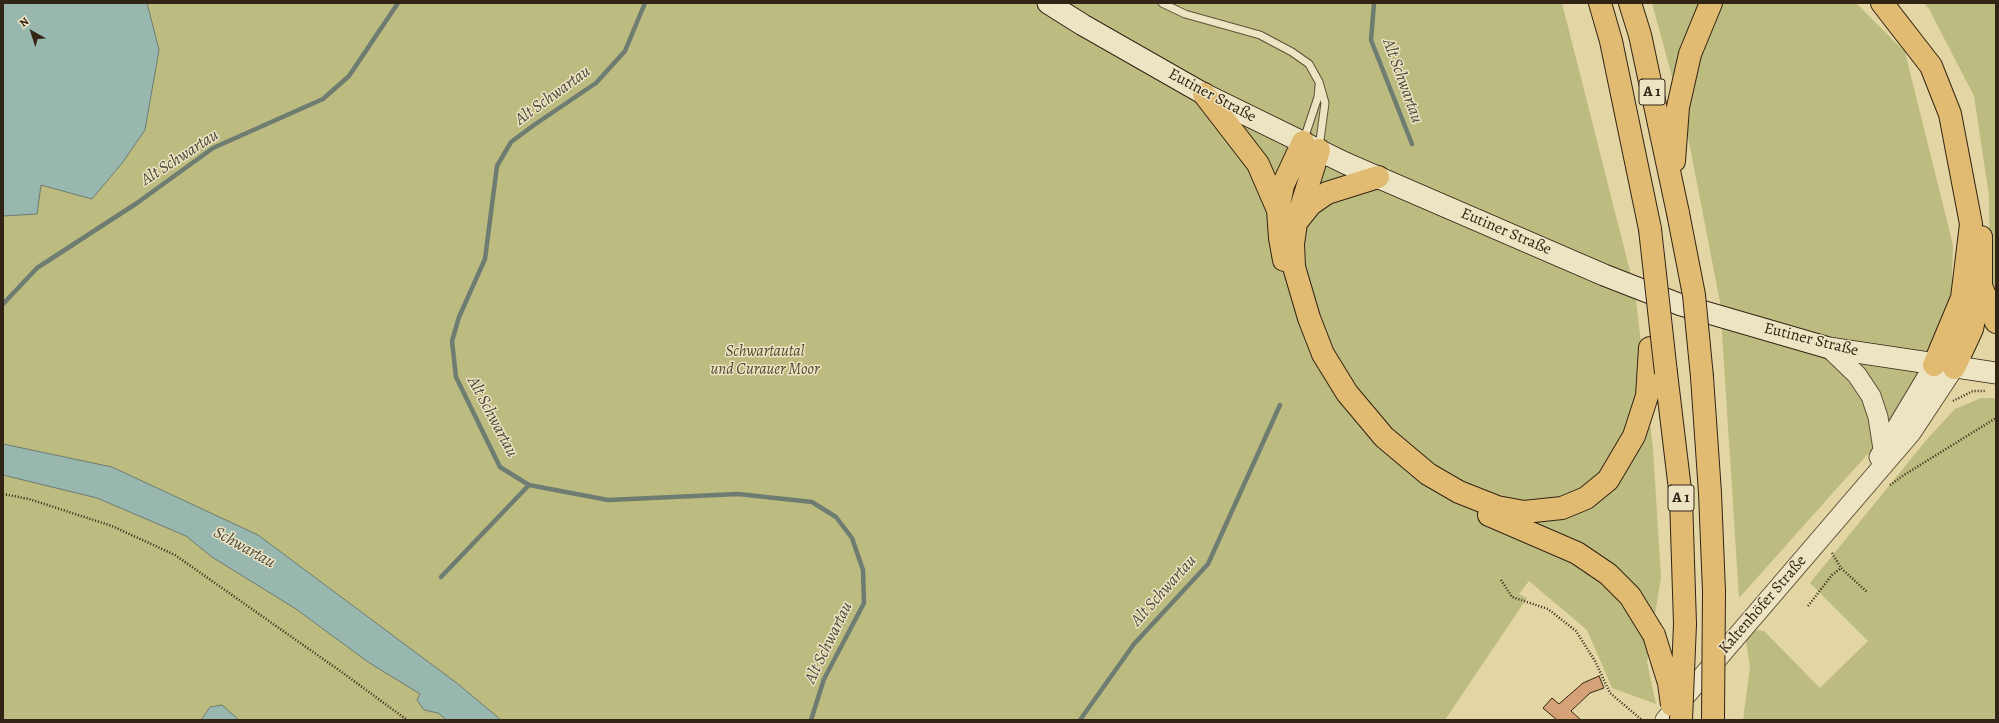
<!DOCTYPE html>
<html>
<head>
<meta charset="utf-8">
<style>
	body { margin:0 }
	#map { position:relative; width:1999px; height:723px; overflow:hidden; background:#e3d6a4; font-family:Alegreya,serif }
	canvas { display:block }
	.frame { position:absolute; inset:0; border:4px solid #322414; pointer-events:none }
	.north { position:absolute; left:12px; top:12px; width:40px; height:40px; -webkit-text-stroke:3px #ede4c4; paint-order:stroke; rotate:321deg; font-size:11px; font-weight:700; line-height:16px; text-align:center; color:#322414 }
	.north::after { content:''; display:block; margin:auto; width:14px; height:18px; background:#322414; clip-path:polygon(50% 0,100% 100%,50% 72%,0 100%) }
</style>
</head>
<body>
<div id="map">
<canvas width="1999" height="723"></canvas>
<div class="frame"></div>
<div class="north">N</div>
</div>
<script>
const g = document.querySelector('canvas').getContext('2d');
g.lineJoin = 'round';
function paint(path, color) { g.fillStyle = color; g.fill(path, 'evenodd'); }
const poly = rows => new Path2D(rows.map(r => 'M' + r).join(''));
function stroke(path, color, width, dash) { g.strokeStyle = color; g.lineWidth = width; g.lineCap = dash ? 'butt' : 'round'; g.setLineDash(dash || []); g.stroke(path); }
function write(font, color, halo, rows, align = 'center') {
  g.font = font + ' Alegreya,serif'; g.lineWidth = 3; g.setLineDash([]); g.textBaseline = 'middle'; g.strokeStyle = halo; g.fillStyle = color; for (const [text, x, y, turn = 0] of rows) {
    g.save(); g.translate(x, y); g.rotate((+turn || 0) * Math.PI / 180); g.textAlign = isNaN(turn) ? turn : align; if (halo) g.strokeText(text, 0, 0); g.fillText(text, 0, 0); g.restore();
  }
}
const green = poly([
	[3,3,1562,3,1635,291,1653,449,1661,578,1647,662,1656,704,1612,688,1587,630,1529,581,1519,594,1527,598,1445,720,3,720],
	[1652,3,1856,3,1905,52,1953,245,1951,305,1890,429,1739,598,1720,302,1687,132],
	[1924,3,1996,3,1996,308,1990,296,1989,196,1974,96,1929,9],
	[1981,398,1996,398,1996,720,1743,720,1750,667,1744,629,1764,631,1820,688,1868,641,1810,583,1928,438,1955,409]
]);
const water = poly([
	[3,3,147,3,159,50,145,130,123,162,92,199,41,185,37,214,3,216,3,3],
	[3,444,112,467,258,535,458,684,501,720,447,720,438,713,424,710,417,700,420,694,368,662,296,609,212,557,186,536,97,498,3,475,3,444],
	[222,705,239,720,201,720,210,707,222,705]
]);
const stream = poly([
	[645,3,625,51,596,83,534,125,511,142,497,166,485,259,459,317,452,341,456,377,500,467,529,485,608,500,738,494,812,502,836,517,852,538,863,570,864,603,824,679,811,720],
	[1374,3,1371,40,1412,144],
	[3,304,37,268,137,203,213,148,323,99,349,76,398,3],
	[441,577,529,485],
	[1080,720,1134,644,1208,564,1280,405]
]);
const building = poly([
	[1599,676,1604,688,1590,693,1571,711,1581,720,1557,720,1543,708,1552,698,1559,704,1583,683,1599,676]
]);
const path = poly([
	[1953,401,1973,391,1986,391],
	[1890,485,1904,475,1996,418],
	[3,494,29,499,112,526,175,555,343,673,407,720],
	[1832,553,1841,568],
	[1501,580,1512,597,1548,609,1576,631,1595,661,1610,693,1642,720],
	[1808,606,1832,575,1841,568,1867,592]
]);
const service = poly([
	[1162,3,1185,14,1260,35,1292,52,1309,64,1319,82,1325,103,1319,148],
	[1304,139,1318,97,1319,86]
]);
const tertiary = poly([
	[1829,348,1857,375,1871,396,1878,417,1883,449],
	[1879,457,1934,365],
	[1665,720,1911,433,1954,368]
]);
const secondary = poly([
	[1048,3,1083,25,1204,94,1345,163,1604,275,1681,305,1829,348,1996,373]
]);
const motorway = poly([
	[1600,3,1611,41,1650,229],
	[1630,3,1640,35,1678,213],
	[1882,3,1931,66,1950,114,1971,224,1962,298,1934,365],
	[1204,94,1258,164,1278,210],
	[1319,150,1296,223,1293,244,1294,267,1309,318,1323,354,1347,393,1384,437,1428,474,1459,492,1497,507,1524,512,1562,508,1586,498,1608,480,1634,436,1647,396,1650,348],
	[1674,161,1678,107,1690,54,1711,3],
	[1299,219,1311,204,1327,193,1378,177],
	[1284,260,1280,238,1278,210,1283,185,1303,142],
	[1981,286,1996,322],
	[1954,368,1972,329,1981,286,1981,237],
	[1666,373,1681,498,1685,624],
	[1702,377,1710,493,1714,591],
	[1489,515,1577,553,1608,574,1630,596,1654,635]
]);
const motorwayBridge = poly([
	[1678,213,1694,295,1702,377],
	[1650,229,1666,373],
	[1654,635,1669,683,1672,705],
	[1681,720,1685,624],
	[1713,720,1714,591]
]);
const shields = [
	[1652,92,26],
	[1681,498,26]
];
const shieldNames = [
	["A 1",1652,92],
	["A 1",1681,498]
];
const streetNames = [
	["Eutiner Straße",1212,96,28],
	["Eutiner Straße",1506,232,23],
	["Eutiner Straße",1811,340,14],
	["Kaltenhöfer Straße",1763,605,-49]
];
const parkNames = [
	["Schwartautal",765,352],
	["und Curauer Moor",765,370]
];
const waterNames = [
	["Alt Schwartau",1402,81,70],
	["Alt Schwartau",553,96,-36],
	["Alt Schwartau",180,158,-33],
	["Alt Schwartau",492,417,62],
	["Schwartau",244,548,29],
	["Alt Schwartau",1164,591,-48],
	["Alt Schwartau",829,643,-64]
];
paint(green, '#bcbb80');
paint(water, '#97b7af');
stroke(water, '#6f7c71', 1);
stroke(stream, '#6f7c71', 4.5);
paint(building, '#d5a278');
stroke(building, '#322414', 1);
stroke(service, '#5e5038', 9);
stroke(tertiary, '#5e5038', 21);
stroke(secondary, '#322414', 23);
stroke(motorway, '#322414', 24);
stroke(path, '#322414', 2.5, [1, 2]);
stroke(service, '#ede4c4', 7);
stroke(tertiary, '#ede4c4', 19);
stroke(secondary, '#ede4c4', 21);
stroke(motorway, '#e2bb72', 22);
stroke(motorwayBridge, '#322414', 24, []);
stroke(motorwayBridge, '#e2bb72', 22);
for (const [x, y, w] of shields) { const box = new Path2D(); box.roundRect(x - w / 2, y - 13, w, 26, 3); g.fillStyle = '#ede4c4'; g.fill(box); stroke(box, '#322414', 1); }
write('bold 15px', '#322414', null, shieldNames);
write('16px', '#322414', '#ede4c4', streetNames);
write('italic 16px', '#544a2f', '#ede4c4', parkNames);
write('italic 17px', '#4b493b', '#ede4c4', waterNames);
</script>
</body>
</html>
